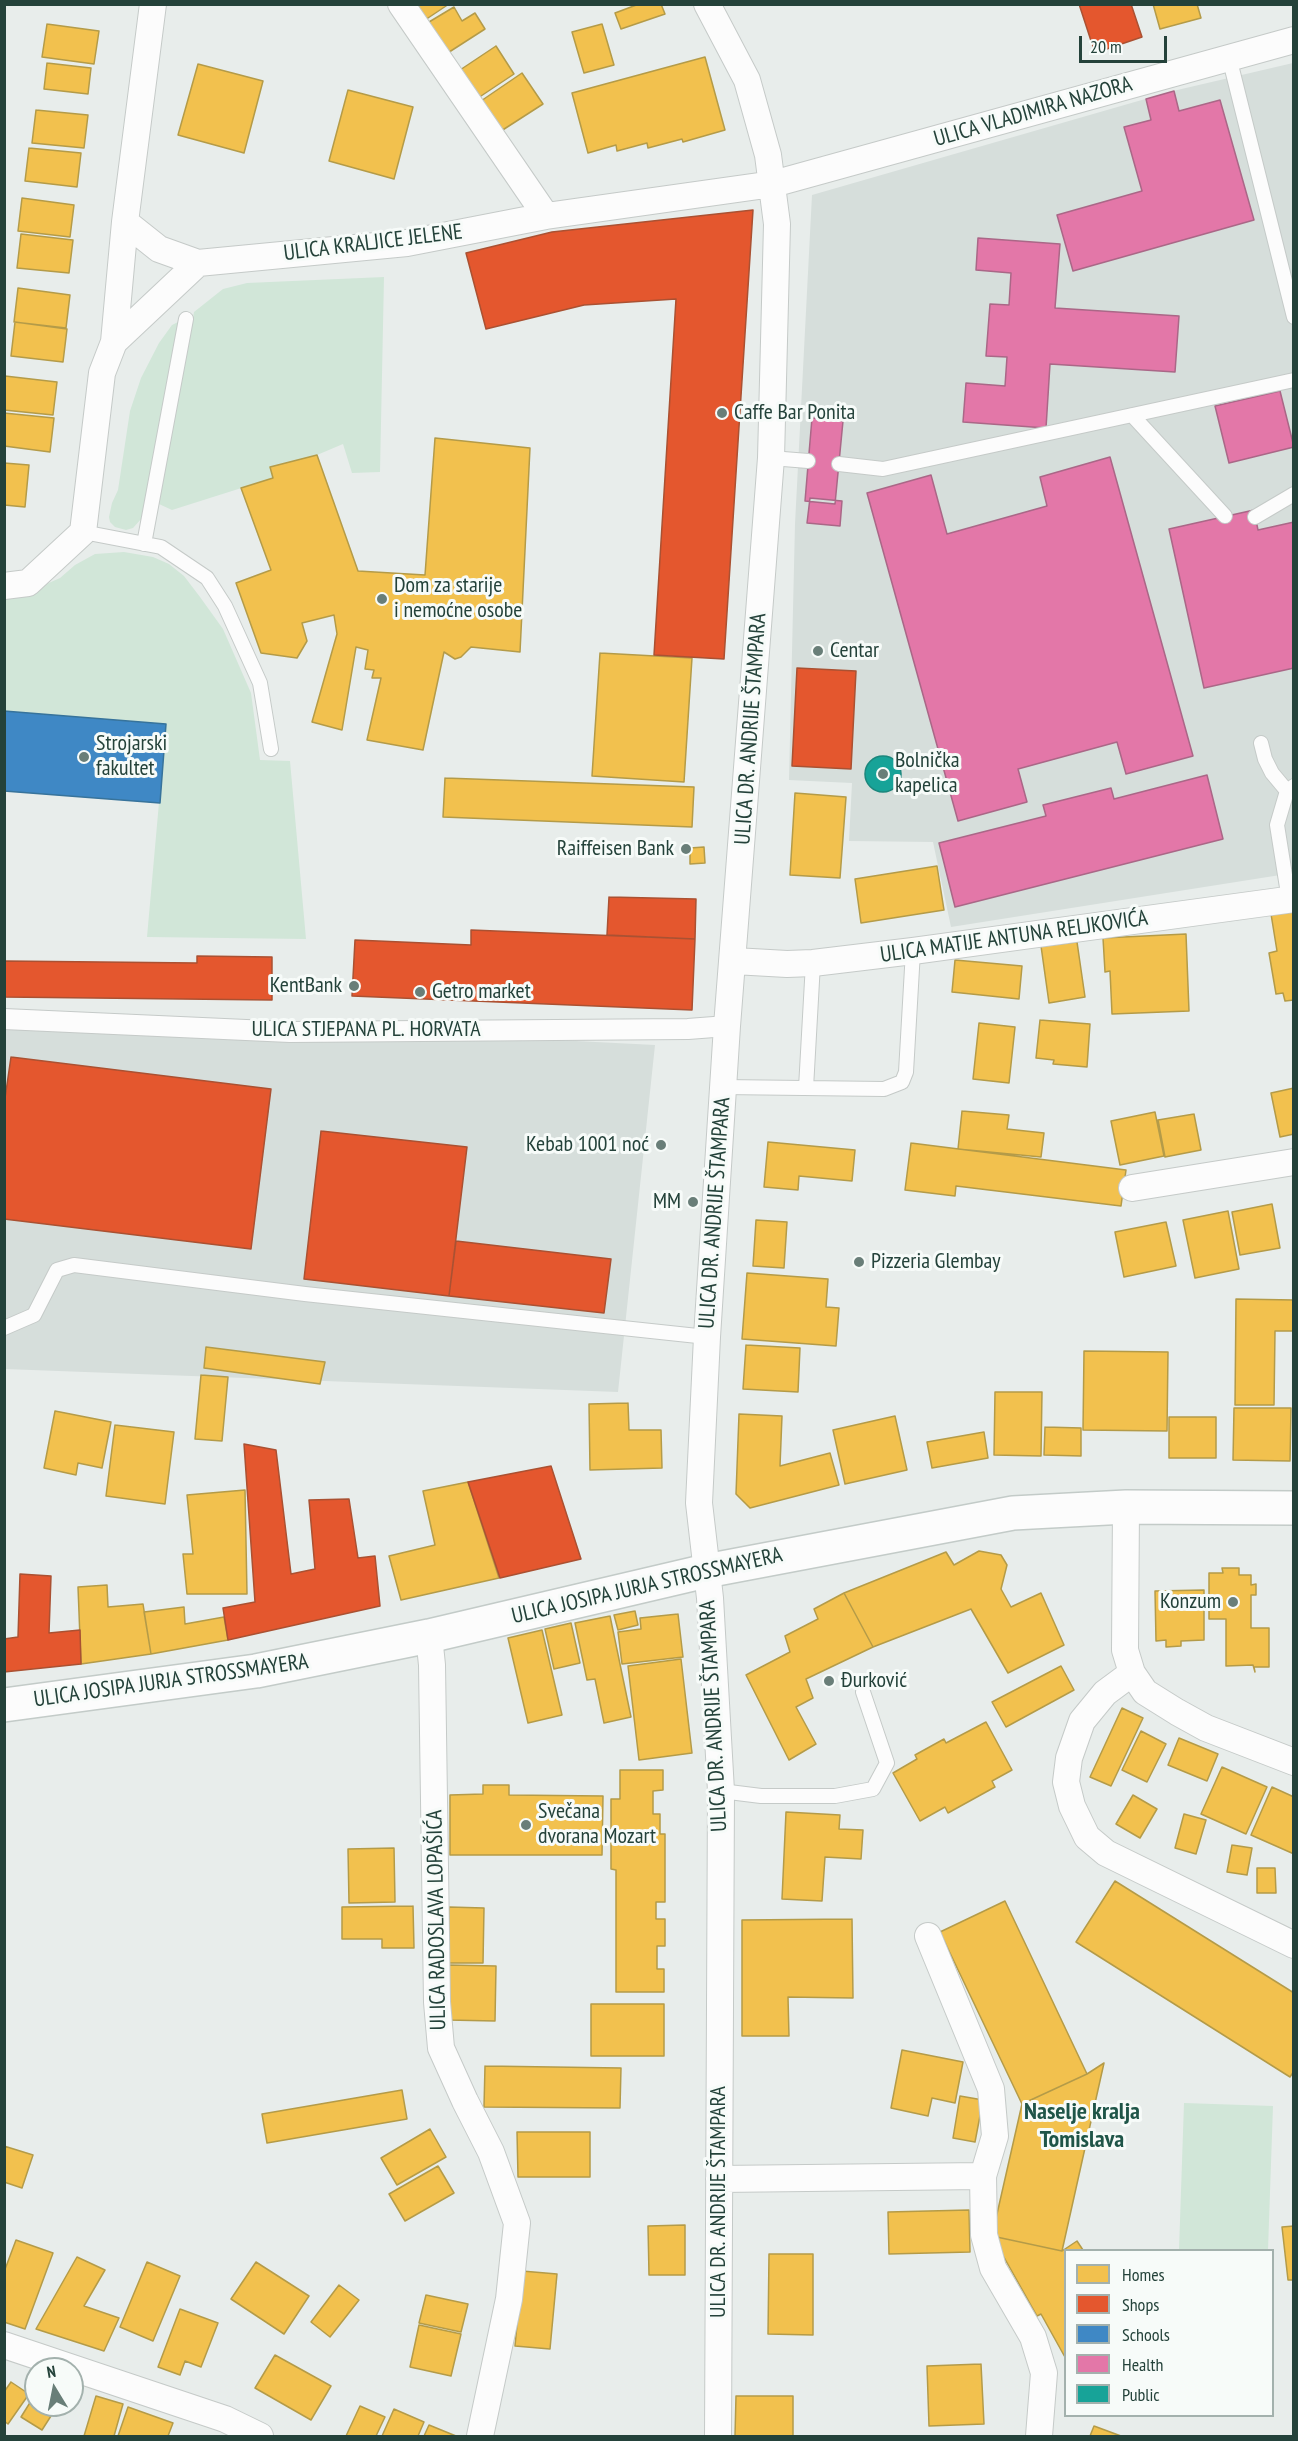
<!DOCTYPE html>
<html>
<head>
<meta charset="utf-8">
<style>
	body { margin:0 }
	#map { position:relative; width:1298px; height:2441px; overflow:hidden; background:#e8edeb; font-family:"PT Sans Narrow",sans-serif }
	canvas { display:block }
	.frame { position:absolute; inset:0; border:6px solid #24423a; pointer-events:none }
	.legend { position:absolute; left:1064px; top:2249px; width:210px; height:168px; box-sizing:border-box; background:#f7fbf9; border:2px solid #a3b1ad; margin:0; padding:8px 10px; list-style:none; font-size:18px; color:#24423a }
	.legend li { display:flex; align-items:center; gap:12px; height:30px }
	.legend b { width:30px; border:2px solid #a3b1ad }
	.north { position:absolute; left:24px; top:2357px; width:60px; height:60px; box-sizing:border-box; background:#f7fbf9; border:2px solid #a3b1ad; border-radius:50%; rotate:350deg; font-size:16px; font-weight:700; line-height:24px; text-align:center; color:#24423a }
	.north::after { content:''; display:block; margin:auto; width:21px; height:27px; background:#697e78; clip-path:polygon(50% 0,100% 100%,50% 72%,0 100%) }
	.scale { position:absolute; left:1079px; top:36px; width:88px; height:27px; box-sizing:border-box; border:3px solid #24423a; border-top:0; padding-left:8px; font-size:18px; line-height:21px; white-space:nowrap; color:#24423a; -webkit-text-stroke:4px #f7fbf9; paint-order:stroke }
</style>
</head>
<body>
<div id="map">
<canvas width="1298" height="2441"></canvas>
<div class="frame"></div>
<ul class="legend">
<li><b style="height:16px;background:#f2c14e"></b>Homes</li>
<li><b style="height:16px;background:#e4572e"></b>Shops</li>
<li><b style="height:16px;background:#3f88c5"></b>Schools</li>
<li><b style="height:16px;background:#e377a8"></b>Health</li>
<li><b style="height:16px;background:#17a398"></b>Public</li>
</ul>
<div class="north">N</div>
<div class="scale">20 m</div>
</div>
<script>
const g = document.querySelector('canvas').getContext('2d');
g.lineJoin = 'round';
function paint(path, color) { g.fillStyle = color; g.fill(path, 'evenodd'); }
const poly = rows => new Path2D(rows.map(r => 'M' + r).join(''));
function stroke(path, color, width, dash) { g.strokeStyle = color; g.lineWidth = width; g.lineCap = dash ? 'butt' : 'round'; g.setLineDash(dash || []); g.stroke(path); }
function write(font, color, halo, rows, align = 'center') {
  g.font = font + ' "PT Sans Narrow",sans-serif'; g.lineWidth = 6; g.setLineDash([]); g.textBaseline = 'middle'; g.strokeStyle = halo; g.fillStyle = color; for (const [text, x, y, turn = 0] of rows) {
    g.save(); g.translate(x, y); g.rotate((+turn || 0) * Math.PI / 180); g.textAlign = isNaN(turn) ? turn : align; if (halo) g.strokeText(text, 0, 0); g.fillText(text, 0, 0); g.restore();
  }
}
const built = poly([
	[1293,63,1293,873,951,927,933,842,849,841,852,783,789,780,795,524,812,195,1173,91],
	[4,1012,655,1045,618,1392,5,1369]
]);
const green = poly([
	[384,277,380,472,352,473,343,444,317,455,271,467,273,478,172,510,159,504,194,312,223,289,247,283],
	[182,320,142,518,133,528,126,530,115,527,110,522,109,517,112,503,118,490,130,411,141,378,159,343,172,325],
	[124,552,153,557,169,564,184,576,200,597,223,629,251,693,260,760,290,761,306,939,147,937,166,724,5,711,4,596,42,586,60,578,75,565,95,554],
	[1184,2103,1273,2106,1268,2250,1179,2250]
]);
const homes = poly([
	[411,4,449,4,422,22,411,4],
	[639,4,661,4,665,14,621,29,615,13,639,4],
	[1153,4,1197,4,1201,18,1160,29,1153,4],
	[454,7,462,21,475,13,485,29,443,56,424,25,454,7],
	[47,24,99,31,94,64,42,57,47,24],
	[602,24,614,65,584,73,572,32,602,24],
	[496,46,514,74,475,100,457,72,496,46],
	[705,57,725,130,683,142,682,139,648,148,647,143,617,151,616,145,588,153,572,93,705,57],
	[47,63,91,68,88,94,44,89,47,63],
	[198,64,263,81,244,153,178,135,198,64],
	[522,73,543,104,498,133,478,103,522,73],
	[348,90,413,107,394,179,329,161,348,90],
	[36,110,88,115,84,148,32,143,36,110],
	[29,148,81,153,77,187,25,181,29,148],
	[22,198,74,205,70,237,18,231,22,198],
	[21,234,73,240,69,273,17,268,21,234],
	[18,288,70,295,66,328,14,322,18,288],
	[15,322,67,329,63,362,11,356,15,322],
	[5,376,57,382,53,415,4,410,5,376],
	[4,413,54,418,50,452,4,446,4,413],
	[435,438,530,448,520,652,471,647,461,657,455,659,444,652,423,750,367,740,381,678,372,678,374,670,365,669,368,650,356,647,342,730,312,722,337,634,334,615,302,623,307,641,297,658,261,653,236,583,271,570,241,488,273,478,270,467,317,455,358,571,425,575,435,438],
	[4,463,29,465,25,507,4,505,4,463],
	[600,653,692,658,684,782,592,776,600,653],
	[445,778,694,787,692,827,443,817,445,778],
	[795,793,846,797,840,878,790,875,795,793],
	[704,847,705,863,690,864,690,848,704,847],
	[937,866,944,910,861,923,855,879,937,866],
	[1294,911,1294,1000,1285,1001,1283,993,1276,994,1269,953,1277,951,1271,914,1294,911],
	[1186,934,1189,1011,1112,1014,1110,971,1105,972,1103,938,1186,934],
	[1077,942,1085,997,1049,1003,1041,946,1077,942],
	[955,960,1022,966,1019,999,952,992,955,960],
	[1040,1020,1090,1024,1087,1067,1053,1064,1054,1060,1036,1058,1040,1020],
	[979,1023,1015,1027,1009,1083,973,1079,979,1023],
	[1294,1088,1294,1134,1280,1137,1271,1093,1294,1088],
	[962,1111,1009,1115,1007,1129,1044,1133,1041,1157,958,1149,962,1111],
	[1155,1112,1164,1156,1120,1165,1111,1121,1155,1112],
	[1194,1114,1201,1150,1165,1157,1158,1120,1194,1114],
	[768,1142,855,1150,852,1181,799,1176,798,1190,764,1187,768,1142],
	[911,1143,1126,1170,1121,1206,956,1186,955,1196,905,1190,911,1143],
	[1272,1204,1280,1248,1240,1255,1232,1212,1272,1204],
	[1228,1211,1239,1269,1195,1278,1183,1220,1228,1211],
	[756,1220,787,1222,784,1268,753,1266,756,1220],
	[1166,1222,1176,1266,1124,1277,1115,1232,1166,1222],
	[747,1273,828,1279,826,1307,839,1308,836,1346,742,1339,747,1273],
	[1236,1299,1294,1300,1294,1331,1275,1331,1274,1405,1235,1405,1236,1299],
	[746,1345,800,1348,798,1392,743,1389,746,1345],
	[206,1347,325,1362,320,1384,204,1368,206,1347],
	[1084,1351,1168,1352,1167,1431,1083,1430,1084,1351],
	[201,1375,228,1377,222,1441,195,1439,201,1375],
	[995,1392,1042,1392,1041,1456,994,1455,995,1392],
	[628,1403,629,1430,661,1430,662,1468,590,1470,589,1404,628,1403],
	[1234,1408,1291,1408,1290,1461,1233,1460,1234,1408],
	[55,1411,111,1422,102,1468,78,1463,76,1475,44,1468,55,1411],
	[739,1414,782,1416,780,1466,830,1453,839,1485,750,1508,736,1494,739,1414],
	[895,1416,907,1470,845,1484,833,1430,895,1416],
	[1169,1417,1216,1417,1216,1458,1169,1458,1169,1417],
	[115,1425,174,1432,165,1504,106,1496,115,1425],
	[1045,1427,1081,1428,1081,1456,1044,1455,1045,1427],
	[984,1432,988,1458,932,1468,927,1442,984,1432],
	[468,1482,499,1578,401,1600,389,1556,435,1545,423,1491,468,1482],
	[245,1490,247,1594,187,1594,183,1554,193,1554,187,1495,245,1490],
	[979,1551,1001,1555,1007,1565,1001,1589,1011,1607,1041,1593,1064,1645,1008,1673,971,1609,873,1647,844,1593,946,1552,954,1565,979,1551],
	[1222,1568,1239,1568,1239,1575,1251,1575,1251,1585,1256,1584,1256,1595,1251,1595,1251,1628,1269,1628,1269,1667,1254,1667,1255,1672,1253,1665,1226,1666,1226,1619,1209,1619,1209,1573,1223,1573,1222,1568],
	[107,1585,108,1607,143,1604,151,1654,81,1664,78,1587,107,1585],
	[1204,1590,1204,1640,1181,1641,1181,1646,1166,1647,1166,1640,1156,1641,1155,1591,1204,1590],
	[844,1593,873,1647,806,1679,813,1698,796,1707,816,1744,789,1760,746,1675,790,1652,785,1636,818,1619,814,1609,844,1593],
	[184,1607,185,1624,224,1617,228,1640,151,1654,144,1612,184,1607],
	[635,1611,638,1625,618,1630,614,1615,635,1611],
	[678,1614,683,1657,622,1664,618,1632,641,1629,640,1618,678,1614],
	[610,1616,631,1717,604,1723,595,1679,587,1680,575,1623,610,1616],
	[571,1623,580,1663,554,1669,545,1629,571,1623],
	[542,1630,562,1715,528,1723,508,1638,542,1630],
	[681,1659,692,1753,639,1760,628,1666,681,1659],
	[1061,1666,1074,1690,1006,1727,992,1702,1061,1666],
	[1122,1708,1143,1718,1111,1786,1090,1777,1122,1708],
	[986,1722,1012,1770,992,1781,995,1787,948,1813,945,1807,920,1821,893,1773,917,1759,915,1755,944,1739,946,1743,986,1722],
	[1141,1731,1166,1744,1147,1782,1122,1770,1141,1731],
	[1179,1738,1218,1754,1207,1781,1168,1765,1179,1738],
	[1222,1767,1267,1787,1246,1834,1201,1814,1222,1767],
	[620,1770,663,1770,663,1790,653,1791,653,1814,660,1814,660,1834,665,1834,665,1902,656,1902,656,1919,665,1919,665,1946,657,1946,657,1969,664,1969,664,1992,616,1992,616,1870,611,1869,611,1799,620,1799,620,1770],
	[483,1785,509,1785,509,1795,603,1796,602,1855,450,1855,450,1795,483,1794,483,1785],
	[1272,1787,1294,1797,1294,1854,1251,1835,1272,1787],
	[1133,1795,1157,1809,1140,1838,1116,1824,1133,1795],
	[786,1812,840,1815,839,1829,863,1830,861,1859,825,1857,822,1901,782,1899,786,1812],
	[1184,1814,1206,1820,1196,1854,1175,1848,1184,1814],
	[1232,1845,1252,1848,1247,1875,1227,1872,1232,1845],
	[394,1848,395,1902,349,1903,348,1849,394,1848],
	[1257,1868,1275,1868,1276,1893,1257,1893,1257,1868],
	[1115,1881,1294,1993,1294,2071,1290,2077,1076,1942,1115,1881],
	[1005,1901,1087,2074,1022,2104,940,1932,1005,1901],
	[413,1906,414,1948,382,1948,382,1939,342,1939,342,1907,413,1906],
	[449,1907,484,1908,483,1963,448,1963,449,1907],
	[852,1919,853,1998,788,1997,789,2036,742,2036,742,1920,852,1919],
	[449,1965,496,1966,495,2021,448,2020,449,1965],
	[591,2004,664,2004,664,2056,591,2056,591,2004],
	[902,2050,963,2062,955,2103,932,2098,928,2116,891,2108,902,2050],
	[1104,2063,1062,2251,992,2236,1022,2104,1087,2074,1104,2063],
	[485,2066,621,2068,620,2108,484,2107,485,2066],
	[402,2090,407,2119,267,2143,262,2114,402,2090],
	[960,2096,983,2100,975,2142,953,2138,960,2096],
	[430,2129,446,2157,397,2185,381,2158,430,2129],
	[517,2132,590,2132,590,2177,518,2177,517,2132],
	[4,2146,33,2155,22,2188,4,2182,4,2146],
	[438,2166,454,2193,405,2221,389,2194,438,2166],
	[969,2210,970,2252,889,2254,888,2212,969,2210],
	[685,2225,685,2275,649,2275,648,2226,685,2225],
	[1294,2226,1294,2280,1288,2280,1282,2227,1294,2226],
	[992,2236,1062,2251,1077,2241,1083,2250,1066,2250,1066,2359,1041,2314,1037,2316,992,2236],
	[16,2240,53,2253,25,2329,4,2322,4,2272,16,2240],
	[769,2254,813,2254,813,2335,768,2334,769,2254],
	[77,2257,105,2270,84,2306,119,2318,104,2351,36,2329,77,2257],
	[147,2262,180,2276,153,2341,120,2327,147,2262],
	[256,2262,309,2296,284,2334,231,2299,256,2262],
	[522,2271,557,2274,550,2349,515,2346,522,2271],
	[339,2285,359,2300,330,2337,311,2322,339,2285],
	[426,2295,468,2304,461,2332,419,2323,426,2295],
	[180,2309,218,2323,201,2367,185,2361,180,2375,158,2367,180,2309],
	[419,2325,461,2334,451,2376,410,2367,419,2325],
	[275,2355,331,2386,311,2420,255,2388,275,2355],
	[981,2364,984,2424,929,2426,927,2366,981,2364],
	[11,2382,29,2394,8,2424,4,2421,4,2392,11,2382],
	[36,2393,36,2405,58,2405,42,2430,21,2417,36,2393],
	[96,2396,123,2404,114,2436,84,2436,96,2396],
	[736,2396,793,2396,793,2436,735,2436,736,2396],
	[360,2406,385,2417,376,2436,346,2436,360,2406],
	[128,2407,173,2423,168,2436,118,2436,128,2407],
	[394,2409,424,2422,418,2436,382,2436,394,2409],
	[429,2425,456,2436,424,2436,429,2425],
	[1094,2426,1121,2436,1090,2436,1094,2426]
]);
const shops = poly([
	[1079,4,1131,4,1142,37,1095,53,1079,4],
	[753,210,724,659,654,655,676,299,584,305,486,329,466,253,552,232,753,210],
	[797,668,856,671,851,769,792,766,797,668],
	[609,897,696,899,695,939,607,935,609,897],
	[471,930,695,939,692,1010,352,996,355,940,471,945,471,930],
	[197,956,272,957,272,1000,4,997,4,961,197,963,197,956],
	[11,1057,271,1089,251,1249,4,1219,4,1105,11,1057],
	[321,1131,467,1147,449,1296,304,1279,321,1131],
	[456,1241,611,1259,604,1313,449,1296,456,1241],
	[244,1444,276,1450,291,1574,315,1569,309,1500,349,1499,358,1558,375,1556,380,1606,228,1640,223,1608,255,1602,244,1444],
	[551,1466,581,1559,500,1578,468,1482,551,1466],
	[20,1574,51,1576,49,1633,80,1630,81,1664,4,1672,4,1639,18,1637,20,1574]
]);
const schools = poly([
	[4,711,166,724,160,803,4,791,4,711]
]);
const health = poly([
	[1174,91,1179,111,1220,100,1254,220,1073,271,1057,215,1142,191,1124,127,1151,120,1146,99,1174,91],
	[978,238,1060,244,1055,308,1179,316,1175,372,1050,364,1046,428,963,422,966,383,1005,386,1007,357,986,356,990,304,1009,305,1011,273,976,270,978,238],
	[1280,391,1294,447,1229,463,1215,406,1280,391],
	[812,418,843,421,835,504,805,501,812,418],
	[1110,457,1193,756,1126,774,1117,742,1018,769,1027,802,958,821,867,493,931,475,947,534,1047,506,1040,477,1110,457],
	[810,498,842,501,840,526,807,523,810,498],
	[1254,510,1258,530,1294,522,1294,668,1204,688,1169,529,1254,510],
	[1207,775,1223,839,955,907,939,843,1046,816,1043,805,1111,788,1114,799,1207,775]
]);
const public = poly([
	'865 774a18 18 0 1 1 36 0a18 18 0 1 1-36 0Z'
]);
const service = poly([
	[1229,57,1294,317],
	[1132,415,1225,516],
	[771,458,808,461],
	[839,464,883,469,1294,380],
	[1255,517,1294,494],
	[83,532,161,547,207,578,225,606,260,683,271,749],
	[144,544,186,319],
	[1261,743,1265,759,1272,773,1287,791],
	[1289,900,1277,825,1287,791,1294,786],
	[723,1087,884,1089,902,1082,906,1072,913,951],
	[806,1088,813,963],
	[4,1328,34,1315,57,1270,74,1265,305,1294,707,1337],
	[721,1791,761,1796,835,1796,873,1789,887,1763,863,1692]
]);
const pedestrian = poly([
	[4,1019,290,1032,688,1029,727,1026]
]);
const minor = poly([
	[401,4,546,216],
	[707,4,747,80,768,155,777,224,771,458,727,1026,707,1337,699,1503,710,1598,721,1791,718,2436],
	[125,222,159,249,198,263],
	[114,342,125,222,153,4],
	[4,586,28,583,83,532,102,373,114,342,198,263,407,243,546,216,773,184,1294,40],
	[734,961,787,964,813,963,913,951,1294,899],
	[1132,1188,1294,1162],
	[1126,1507,1125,1650,1132,1673,1145,1692,1177,1712,1206,1728,1294,1762],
	[429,1636,432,1665,437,2002,441,2048,465,2101,491,2152,517,2223,509,2299,480,2436],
	[1132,1673,1105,1693,1082,1721,1069,1758,1066,1782,1072,1806,1087,1837,1106,1853,1294,1945],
	[983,2176,984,2235,993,2268,1033,2337,1044,2373,1039,2436],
	[719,2179,983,2176,995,2136,991,2089,928,1936],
	[4,2345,225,2419,260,2436]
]);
const secondary = poly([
	[4,1705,256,1671,429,1636,706,1571,1013,1513,1126,1507,1294,1508]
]);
const markers = [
	[722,413,6,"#697e78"],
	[382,599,6,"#697e78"],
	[818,651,6,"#697e78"],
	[84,757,6,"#697e78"],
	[883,774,6,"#697e78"],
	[686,849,6,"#697e78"],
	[354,986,6,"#697e78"],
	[420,992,6,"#697e78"],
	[661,1145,6,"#697e78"],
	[693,1202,6,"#697e78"],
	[859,1262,6,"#697e78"],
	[1233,1602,6,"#697e78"],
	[829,1681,6,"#697e78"],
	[526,1825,6,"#697e78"]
];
const streetNames = [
	["ULICA VLADIMIRA NAZORA",1033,112,-16],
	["ULICA KRALJICE JELENE",373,243,-7],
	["ULICA DR. ANDRIJE ŠTAMPARA",751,729,-86],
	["ULICA MATIJE ANTUNA RELJKOVIĆA",1014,937,-8],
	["ULICA STJEPANA PL. HORVATA",366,1030],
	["ULICA DR. ANDRIJE ŠTAMPARA",715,1213,-86],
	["ULICA JOSIPA JURJA STROSSMAYERA",647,1586,-13],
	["ULICA JOSIPA JURJA STROSSMAYERA",171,1681,-8],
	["ULICA DR. ANDRIJE ŠTAMPARA",714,1716,-93],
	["ULICA RADOSLAVA LOPAŠIĆA",437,1920,-91],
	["ULICA DR. ANDRIJE ŠTAMPARA",719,2202,-90]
];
const poiNames = [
	["Caffe Bar Ponita",734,413],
	["Dom za starije",394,586],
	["i nemoćne osobe",394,611],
	["Centar",830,651],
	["Strojarski",96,744],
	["fakultet",96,769],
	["Bolnička",895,761],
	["kapelica",895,786],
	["Raiffeisen Bank",674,849,"right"],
	["KentBank",342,986,"right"],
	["Getro market",432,992],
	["Kebab 1001 noć",649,1145,"right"],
	["MM",681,1202,"right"],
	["Pizzeria Glembay",871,1262],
	["Konzum",1221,1602,"right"],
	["Đurković",841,1681],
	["Svečana",538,1812],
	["dvorana Mozart",538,1837]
];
const neighbourhoodNames = [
	["Naselje kralja",1082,2112],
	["Tomislava",1082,2140]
];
paint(built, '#d6dedb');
paint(green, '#d1e6d8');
paint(homes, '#f2c14e');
stroke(homes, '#b49b48', 1.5);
paint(shops, '#e4572e');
stroke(shops, '#aa5132', 1.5);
paint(schools, '#3f88c5');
stroke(schools, '#37739b', 1.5);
paint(health, '#e377a8');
stroke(health, '#aa6787', 1.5);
paint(public, '#17a398');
stroke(public, '#1b867c', 1.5);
stroke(service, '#c5cac8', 16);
stroke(pedestrian, '#c5cac8', 22);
stroke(minor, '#c5cac8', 28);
stroke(secondary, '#c3cbc8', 36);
stroke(service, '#fcfcfc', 14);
stroke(pedestrian, '#fcfcfc', 20);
stroke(minor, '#fcfcfc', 26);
stroke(secondary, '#fcfcfc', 33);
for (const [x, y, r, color] of markers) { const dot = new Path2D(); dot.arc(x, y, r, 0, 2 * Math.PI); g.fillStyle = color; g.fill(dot); stroke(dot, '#f7fbf9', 2); }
write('22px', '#24423a', '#f7fbf9', streetNames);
write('22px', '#24423a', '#f7fbf9', poiNames, 'left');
write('bold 24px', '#1f5548', '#f7fbf9', neighbourhoodNames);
</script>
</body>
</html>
